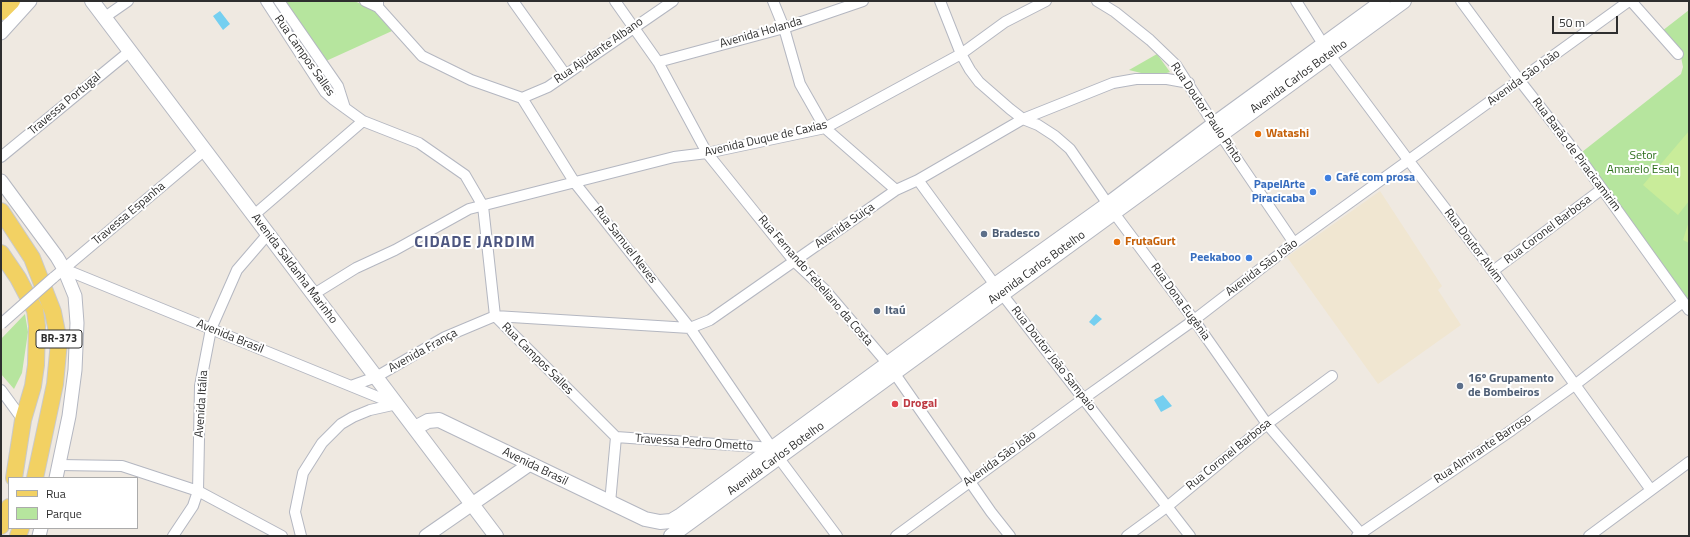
<!DOCTYPE html>
<html>
<head>
<meta charset="utf-8">
<style>
	body { margin:0 }
	#map { position:relative; width:1690px; height:537px; overflow:hidden; background:#efe9e1; font-family:"Titillium Web",sans-serif }
	canvas { display:block }
	.frame { position:absolute; inset:0; border:2px solid #2e2e2e; pointer-events:none }
	.legend { position:absolute; left:8px; top:477px; width:130px; height:52px; box-sizing:border-box; background:#fff; border:1px solid #ababab; margin:0; padding:5px 7px; list-style:none; font-size:12px; color:#2e2e2e }
	.legend li { display:flex; align-items:center; gap:8px; height:20px }
	.legend b { width:20px; border:1px solid #ababab }
	.scale { position:absolute; left:1552px; top:16px; width:66px; height:18px; box-sizing:border-box; border:2px solid #2e2e2e; border-top:0; padding-left:5px; font-size:12px; line-height:14px; white-space:nowrap; color:#2e2e2e; -webkit-text-stroke:3px #fff; paint-order:stroke }
</style>
</head>
<body>
<div id="map">
<canvas width="1690" height="537"></canvas>
<div class="frame"></div>
<ul class="legend">
<li><b style="height:5px;background:#f2d163"></b>Rua</li>
<li><b style="height:11px;background:#b6e59e"></b>Parque</li>
</ul>
<div class="scale">50 m</div>
</div>
<script>
const g = document.querySelector('canvas').getContext('2d');
g.lineJoin = 'round';
function paint(path, color) { g.fillStyle = color; g.fill(path, 'evenodd'); }
const poly = rows => new Path2D(rows.map(r => 'M' + r).join(''));
function stroke(path, color, width, dash) { g.strokeStyle = color; g.lineWidth = width; g.lineCap = dash ? 'butt' : 'round'; g.setLineDash(dash || []); g.stroke(path); }
function write(font, color, halo, rows, align = 'center') {
  g.font = font + ' "Titillium Web",sans-serif'; g.lineWidth = 4; g.setLineDash([]); g.textBaseline = 'middle'; g.strokeStyle = halo; g.fillStyle = color; for (const [text, x, y, turn = 0] of rows) {
    g.save(); g.translate(x, y); g.rotate((+turn || 0) * Math.PI / 180); g.textAlign = isNaN(turn) ? turn : align; if (halo) g.strokeText(text, 0, 0); g.fillText(text, 0, 0); g.restore();
  }
}
const education = poly([
	[1380,191,1442,286,1438,290,1461,325,1378,384,1287,257]
]);
const green = poly([
	[284,1,354,1,374,9,392,31,326,61],
	[1689,10,1689,301,1601,183,1582,152,1681,74,1683,67,1681,57,1662,31],
	[1157,54,1170,72,1160,75,1149,75,1129,70],
	[25,314,28,332,22,373,14,389,1,374,1,339]
]);
const pitch = poly([
	[1689,131,1689,201,1678,215,1643,185],
	[1689,221,1689,243,1683,240]
]);
const water = poly([
	[220,11,230,24,223,30,213,16],
	[1096,314,1102,319,1094,326,1089,322],
	[1163,395,1172,406,1161,412,1154,400]
]);
const minor = poly([
	[266,1,325,92,334,100,363,121,419,143,465,175,483,206,495,316,616,437,610,503],
	[279,1,338,86,345,108],
	[365,1,378,7],
	[378,1,378,7,422,56,471,80,522,98,575,183,690,328,778,457,837,536],
	[513,1,565,74],
	[615,1,658,62,707,153,794,261,825,290,888,364,991,512,1010,536],
	[773,1,784,28,800,84,825,128,896,190],
	[940,1,961,54,970,70,979,82,1010,109,1023,119,1038,125,1055,136,1070,149,1114,213,1194,320,1267,424,1363,536],
	[1097,1,1115,12,1150,40,1176,65,1220,134,1294,243],
	[1296,1,1330,55,1409,161,1493,271,1651,490],
	[1461,1,1520,81,1577,154,1689,310],
	[1631,1,1678,54],
	[105,17,128,1],
	[658,62,784,28,863,1],
	[522,98,548,87,673,1],
	[1,157,130,51],
	[918,180,995,285,1190,536],
	[254,215,363,121],
	[64,269,395,404],
	[1493,271,1602,189],
	[53,278,205,150],
	[314,294,356,268,395,250,469,209,674,157,707,153,825,128,961,54,1005,22,1046,1],
	[351,386,376,377,445,337,495,316,690,328,710,320,896,190,918,180,1023,119,1113,83,1136,79,1167,79,1189,83],
	[1,390,23,420],
	[616,437,773,448],
	[60,465,122,466,198,491,282,536],
	[173,536,193,506,198,491,200,386,211,329,237,270,268,234],
	[301,536,295,512,303,473,322,443,341,424,353,417,370,410,397,404],
	[896,536,1083,399,1194,320,1294,243,1629,1],
	[1127,536,1168,506,1267,424,1332,376],
	[1357,536,1512,430,1576,384,1683,302],
	[1589,536,1689,462]
]);
const tertiary = poly([
	[1,33,30,1],
	[1,181,57,257,64,269,75,296,77,323,75,370,69,416,56,478],
	[39,536,41,528],
	[426,536,530,464]
]);
const secondary = poly([
	[92,1,496,536],
	[415,428,428,421,439,420,645,519,660,522,671,521,681,515,995,285,1108,204,1214,124,1383,1],
	[671,536,1404,1]
]);
const primary = poly([
	[1,12,12,1],
	[1,211,32,258,53,312,59,342,55,384,35,478],
	[1,253,18,278,35,310,37,326,36,365,33,386,23,420,14,478],
	[1,526,9,507],
	[18,536,21,528]
]);
const minorBridge = poly([
	[1,324,53,278]
]);
const markers = [
	[1258,134,4,"#e8710a"],
	[1328,178,4,"#3f7fe0"],
	[1313,192,4,"#3f7fe0"],
	[984,234,4,"#5c6f8a"],
	[1117,242,4,"#e8710a"],
	[1249,258,4,"#3f7fe0"],
	[877,311,4,"#5c6f8a"],
	[1460,386,4,"#5c6f8a"],
	[895,404,4,"#e0444e"]
];
const shields = [
	[59,339,46]
];
const shieldNames = [
	["BR-373",59,339]
];
const streetNames = [
	["Avenida Holanda",761,33,-16],
	["Rua Ajudante Albano",599,51,-35],
	["Rua Campos Salles",304,56,55],
	["Avenida Carlos Botelho",1299,77,-36],
	["Avenida São João",1524,78,-36],
	["Travessa Portugal",65,104,-40],
	["Rua Doutor Paulo Pinto",1206,113,56],
	["Avenida Duque de Caxias",766,139,-13],
	["Rua Barão de Piracicamirim",1576,155,53],
	["Travessa Espanha",129,214,-40],
	["Avenida Suiça",845,226,-35],
	["Rua Coronel Barbosa",1548,230,-37],
	["Rua Samuel Neves",625,245,52],
	["Rua Doutor Alvim",1473,246,53],
	["Avenida Carlos Botelho",1037,268,-36],
	["Avenida São João",1262,268,-37],
	["Avenida Saldanha Marinho",294,269,53],
	["Rua Fernando Febeliano da Costa",815,281,49],
	["Rua Dona Eugênia",1180,302,54],
	["Avenida Brasil",230,337,22],
	["Avenida França",423,351,-29],
	["Rua Campos Salles",537,359,45],
	["Rua Doutor João Sampaio",1053,359,52],
	["Avenida Itália",202,404,-86],
	["Travessa Pedro Ometto",694,443,4],
	["Rua Almirante Barroso",1483,449,-34],
	["Rua Coronel Barbosa",1229,455,-39],
	["Avenida Carlos Botelho",776,459,-36],
	["Avenida São João",1000,459,-36],
	["Avenida Brasil",535,467,26]
];
const foodNames = [
	["Watashi",1266,134],
	["FrutaGurt",1125,242]
];
const parkNames = [
	["Setor",1643,156],
	["Amarelo Esalq",1643,170]
];
const shopNames = [
	["Café com prosa",1336,178,"left"],
	["PapelArte",1305,185],
	["Piracicaba",1305,199],
	["Peekaboo",1241,258]
];
const serviceNames = [
	["Bradesco",992,234],
	["Itaú",885,311],
	["16º Grupamento",1468,379],
	["de Bombeiros",1468,393]
];
const healthNames = [
	["Drogal",903,404]
];
const districtNames = [
	["CIDADE JARDIM",475,243]
];
paint(education, '#f0e6d1');
paint(green, '#b6e59e');
paint(pitch, '#c9ec9a');
paint(water, '#75cff0');
stroke(minor, '#b4b7c1', 12);
stroke(tertiary, '#b4b7c1', 15);
stroke(secondary, '#b4b7c1', 16);
stroke(primary, '#c9c9c9', 18);
stroke(minor, '#fff', 10);
stroke(tertiary, '#fff', 13);
stroke(secondary, '#fff', 14);
stroke(primary, '#f2d163', 16);
stroke(minorBridge, '#b4b7c1', 12, []);
stroke(minorBridge, '#fff', 10);
for (const [x, y, r, color] of markers) { const dot = new Path2D(); dot.arc(x, y, r, 0, 2 * Math.PI); g.fillStyle = color; g.fill(dot); stroke(dot, '#fff', 1.5); }
for (const [x, y, w] of shields) { const box = new Path2D(); box.roundRect(x - w / 2, y - 9, w, 18, 3); g.fillStyle = '#fff'; g.fill(box); stroke(box, '#2e2e2e', 1); }
write('bold 11px', '#2e2e2e', null, shieldNames);
write('12px', '#2e2e2e', '#fff', streetNames);
write('bold 12px', '#c56008', '#fff', foodNames, 'left');
write('12px', '#2c6e1b', '#fff', parkNames);
write('bold 12px', '#366cbe', '#fff', shopNames, 'right');
write('bold 12px', '#4e5e75', '#fff', serviceNames, 'left');
write('bold 12px', '#be3a42', '#fff', healthNames, 'left');
g.letterSpacing = '1px';
write('bold 16px', '#4d5680', '#fff', districtNames);
g.letterSpacing = '0px';
</script>
</body>
</html>
